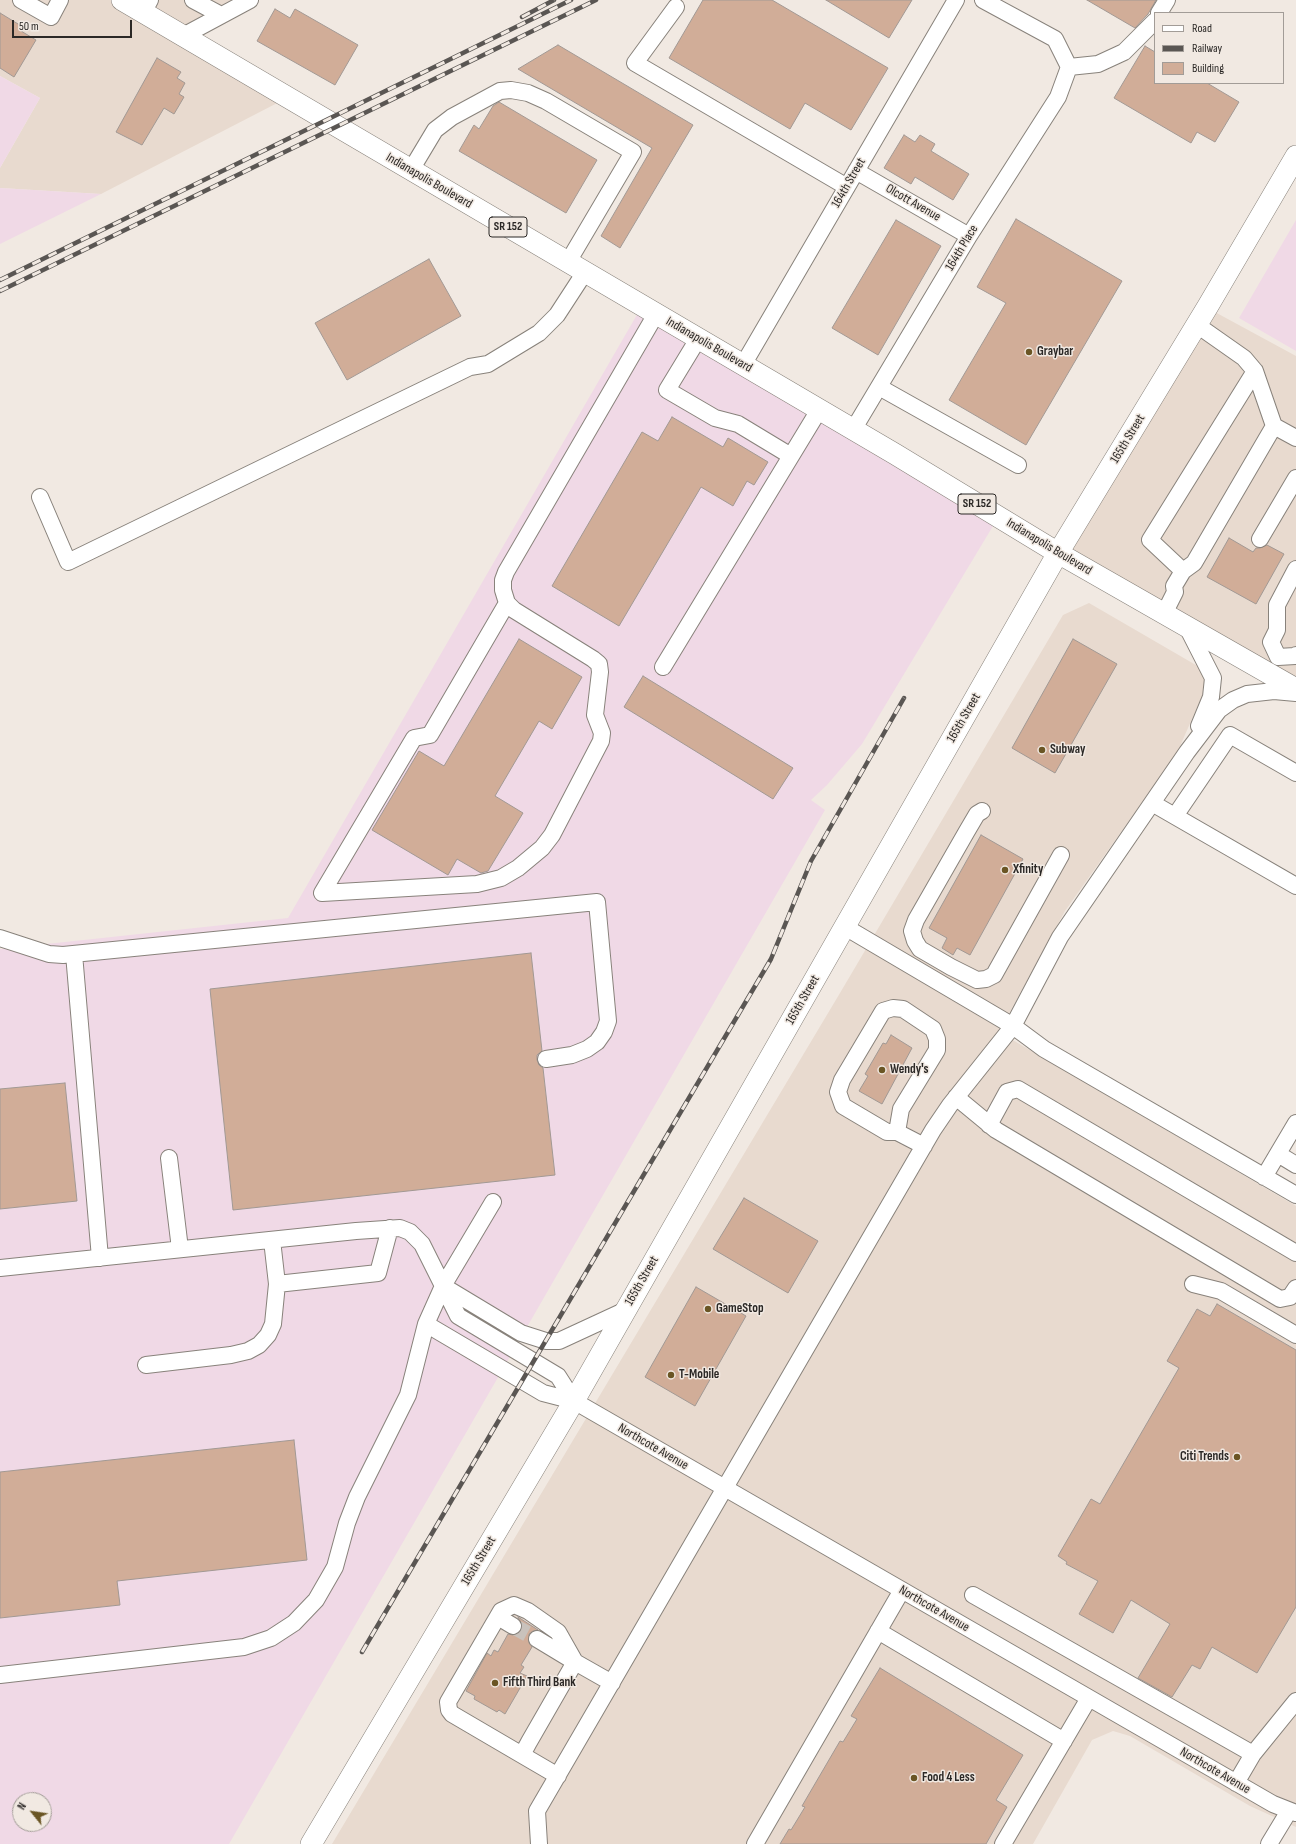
<!DOCTYPE html>
<html>
<head>
<meta charset="utf-8">
<style>
	body { margin:0 }
	#map { position:relative; width:1296px; height:1844px; overflow:hidden; background:#f1e9e2; font-family:"Sofia Sans Condensed",sans-serif }
	canvas { display:block }
	.legend { position:absolute; left:1154px; top:12px; width:130px; height:72px; box-sizing:border-box; background:#f1e9e2; border:1px solid #a29c97; margin:0; padding:5px 7px; list-style:none; font-size:12px; color:#2b2826 }
	.legend li { display:flex; align-items:center; gap:8px; height:20px }
	.legend b { width:20px; border:1px solid #a29c97 }
	.north { position:absolute; left:12px; top:1792px; width:40px; height:40px; box-sizing:border-box; background:#f1e9e2; border:1px solid #a29c97; border-radius:50%; rotate:300deg; font-size:11px; font-weight:700; line-height:16px; text-align:center; color:#2b2826 }
	.north::after { content:''; display:block; margin:auto; width:14px; height:18px; background:#6a5524; clip-path:polygon(50% 0,100% 100%,50% 72%,0 100%) }
	.scale { position:absolute; left:12px; top:20px; width:120px; height:18px; box-sizing:border-box; border:2px solid #2b2826; border-top:0; padding-left:5px; font-size:12px; line-height:14px; white-space:nowrap; color:#2b2826; -webkit-text-stroke:3px #f1e9e2; paint-order:stroke }
</style>
</head>
<body>
<div id="map">
<canvas width="1296" height="1844"></canvas>
<ul class="legend">
<li><b style="height:5px;background:#fff"></b>Road</li>
<li><b style="height:5px;background:#5a5653"></b>Railway</li>
<li><b style="height:11px;background:#d1ad98"></b>Building</li>
</ul>
<div class="north">N</div>
<div class="scale">50 m</div>
</div>
<script>
const g = document.querySelector('canvas').getContext('2d');
g.lineJoin = 'round';
function paint(path, color) { g.fillStyle = color; g.fill(path, 'evenodd'); }
const poly = rows => new Path2D(rows.map(r => 'M' + r).join(''));
function stroke(path, color, width, dash) { g.strokeStyle = color; g.lineWidth = width; g.lineCap = dash ? 'butt' : 'round'; g.setLineDash(dash || []); g.stroke(path); }
function write(font, color, halo, rows, align = 'center') {
  g.font = font + ' "Sofia Sans Condensed",sans-serif'; g.lineWidth = 3; g.setLineDash([]); g.textBaseline = 'middle'; g.strokeStyle = halo; g.fillStyle = color; for (const [text, x, y, turn = 0] of rows) {
    g.save(); g.translate(x, y); g.rotate((+turn || 0) * Math.PI / 180); g.textAlign = isNaN(turn) ? turn : align; if (halo) g.strokeText(text, 0, 0); g.fillText(text, 0, 0); g.restore();
  }
}
const built = poly([
	[0,0,115,0,285,99,101,194,0,188,0,168,40,98,0,76],
	[129,0,244,0,182,32],
	[1213,311,1296,356,1296,682,1069,551],
	[1089,603,1201,668,1206,687,1177,753,1065,911,999,1032,1296,1206,1296,1827,1250,1806,1130,1736,1113,1731,1092,1740,1033,1844,332,1844,840,993,1063,615]
]);
const industrial = poly([
	[0,76,40,98,0,168],
	[0,188,101,194,0,244],
	[1296,220,1296,351,1239,318],
	[638,313,996,521,862,744,827,785,811,800,825,810,229,1844,0,1844,0,949,288,918],
	[20,1800,44,1800,44,1824,20,1824]
]);
const building = poly([
	[703,0,772,0,888,68,851,130,805,103,790,129,669,58,703,0],
	[826,0,912,0,889,38,826,0],
	[1087,0,1156,0,1148,14,1135,28,1087,0],
	[275,9,290,18,295,9,358,45,335,85,257,41,275,9],
	[0,13,23,27,21,31,36,40,14,77,0,68,0,13],
	[558,45,693,125,620,248,601,236,652,148,518,69,558,45],
	[1145,46,1155,52,1155,83,1207,83,1239,102,1215,142,1197,132,1191,143,1114,98,1145,46],
	[157,58,181,72,177,78,185,83,179,94,184,97,174,114,164,108,142,145,116,132,157,58],
	[499,102,597,160,566,213,459,151,474,125,479,129,493,106,499,102],
	[904,135,915,142,920,135,935,144,931,151,969,174,953,200,915,177,911,184,884,168,904,135],
	[1016,219,1122,281,1026,445,949,400,1006,303,977,287,1016,219],
	[896,220,941,246,878,355,832,328,896,220],
	[429,259,461,316,347,380,315,323,429,259],
	[672,417,723,447,728,438,768,462,754,485,747,481,733,506,701,487,619,626,552,586,642,432,658,441,672,417],
	[1229,538,1253,552,1256,548,1260,548,1267,545,1284,554,1256,604,1207,577,1229,538],
	[519,639,582,677,552,729,539,721,495,796,523,813,488,871,481,873,457,859,448,875,372,830,419,751,444,766,519,639],
	[1073,639,1117,664,1055,773,1012,748,1073,639],
	[643,676,793,768,773,799,624,707,643,676],
	[981,835,1023,859,970,955,957,948,953,955,942,948,947,938,929,928,981,835],
	[531,953,542,1051,537,1055,537,1060,539,1065,543,1068,555,1175,233,1210,210,989,531,953],
	[891,1035,912,1048,882,1104,859,1091,868,1076,865,1074,883,1043,886,1044,891,1035],
	[65,1083,77,1201,0,1209,0,1089,65,1083],
	[744,1198,818,1241,788,1293,713,1249,744,1198],
	[696,1287,746,1316,695,1406,645,1377,696,1287],
	[1217,1304,1296,1350,1296,1607,1257,1673,1212,1647,1200,1669,1192,1665,1172,1697,1138,1678,1170,1624,1131,1600,1113,1633,1079,1614,1098,1581,1066,1564,1067,1562,1058,1556,1091,1499,1100,1504,1179,1368,1167,1361,1197,1309,1210,1316,1217,1304],
	[294,1440,307,1560,117,1581,120,1605,0,1618,0,1472,294,1440],
	[518,1617,538,1630,533,1631,529,1634,529,1643,532,1647,521,1665,524,1667,520,1673,527,1676,505,1714,499,1710,497,1712,474,1699,475,1696,466,1691,487,1653,491,1656,494,1650,498,1652,508,1634,513,1635,521,1631,522,1626,518,1617],
	[880,1668,1023,1755,996,1800,1007,1807,986,1844,780,1844,789,1829,791,1830,805,1807,802,1806,840,1741,843,1742,857,1719,851,1716,880,1668]
]);
const minorTunnel = poly([
	[513,1626,537,1639]
]);
const minor = poly([
	[21,0,51,17,60,0],
	[193,0,221,15],
	[983,0,1055,39,1069,67],
	[676,7,635,63,847,187],
	[143,13,150,0],
	[1159,13,1167,0],
	[183,36,250,0],
	[1069,67,1098,64,1124,52,1155,21],
	[411,170,435,130,452,117,500,91,511,90,528,93,546,101,633,152,568,262],
	[856,171,969,236],
	[698,339,667,390,715,418,738,424,791,456],
	[743,365,956,0],
	[879,387,1018,465],
	[1274,426,1296,438],
	[853,430,969,236,1058,97,1069,67],
	[40,497,68,562,470,367,488,364,539,333,557,315,585,272],
	[1260,539,1296,478],
	[1183,571,1150,540,1255,371],
	[507,603,430,735,414,738,322,893,477,884,501,878,518,868,542,848,552,835,601,741,602,733,595,715,600,672,599,664,593,659,514,610,507,603,503,590,503,580,506,572,656,314],
	[1164,614,1175,592,1174,586,1183,571,1194,563,1274,426,1255,371,1244,358,1197,325],
	[1187,627,1213,678,1211,697,1199,726],
	[1278,657,1271,642,1277,630,1277,605,1296,569],
	[1278,657,1295,656,1296,655],
	[663,667,819,410],
	[1152,803,1296,886],
	[982,811,977,814,967,831,916,920,912,931,915,941,920,949,951,967,977,980,986,979,994,975,1061,855],
	[1175,816,1230,735,1296,773],
	[845,927,1013,1026,1044,1049,1296,1195],
	[0,938,49,954,63,955,597,902,608,1021,604,1032,597,1042,587,1049,572,1055,546,1059],
	[74,954,100,1258],
	[956,1097,996,1130,1280,1299,1290,1297,1296,1288],
	[989,1125,1007,1092,1018,1089,1296,1253],
	[897,1132,901,1109,937,1050,937,1039,933,1029,903,1009,893,1008,883,1011,842,1080,838,1092,843,1106,887,1132,897,1132,924,1146],
	[1278,1154,1296,1165],
	[169,1158,180,1249],
	[1264,1177,1296,1123],
	[272,1240,277,1284,378,1273,390,1228],
	[0,1268,356,1231,400,1228,410,1232,422,1244,458,1316,558,1376,574,1401],
	[1193,1284,1221,1291,1296,1335],
	[443,1286,521,1333,546,1341,559,1341,626,1310],
	[426,1324,543,1393,574,1401,1273,1804,1296,1813],
	[146,1365,231,1355,248,1351,259,1345,268,1335,273,1324,277,1284],
	[973,1595,1253,1754,1236,1783],
	[498,1617,513,1626],
	[878,1631,1064,1741],
	[537,1639,575,1662],
	[0,1675,244,1647,271,1638,294,1623,316,1600,335,1567,347,1523,357,1497,408,1395,426,1324,443,1286,493,1202],
	[1253,1754,1296,1701],
	[522,1755,452,1714,449,1710,448,1702,501,1611,514,1605,528,1611,558,1632,575,1662],
	[558,1776,522,1755,529,1742,575,1662,612,1683],
	[539,1844,537,1811,933,1130,950,1105,1013,1026,1060,937,1187,752,1219,710,1233,700,1247,694,1274,691,1296,693],
	[755,1844,902,1590],
	[1003,1844,1089,1698],
	[1269,1844,1289,1811]
]);
const major = poly([
	[122,0,895,454,1058,553,1296,689],
	[311,1844,574,1401,1058,553,1208,306,1296,156]
]);
const rail = poly([
	[522,17,554,0],
	[0,280,571,0],
	[0,291,596,0],
	[362,1652,771,959,811,861,904,698]
]);
const markers = [
	[1029,352,4,"#6a5524"],
	[1042,750,4,"#6a5524"],
	[1005,870,4,"#6a5524"],
	[882,1070,4,"#6a5524"],
	[708,1309,4,"#6a5524"],
	[671,1375,4,"#6a5524"],
	[1237,1457,4,"#6a5524"],
	[495,1683,4,"#6a5524"],
	[914,1778,4,"#6a5524"]
];
const shields = [
	[508,227,38],
	[977,504,38]
];
const shieldNames = [
	["SR 152",508,227],
	["SR 152",977,504]
];
const streetNames = [
	["Indianapolis Boulevard",429,181,30],
	["164th Street",849,183,-60],
	["Olcott Avenue",913,203,30],
	["164th Place",962,248,-59],
	["Indianapolis Boulevard",709,345,30],
	["165th Street",1128,439,-59],
	["Indianapolis Boulevard",1049,547,31],
	["165th Street",964,718,-60],
	["165th Street",803,1000,-60],
	["165th Street",642,1281,-60],
	["Northcote Avenue",653,1447,30],
	["165th Street",479,1561,-59],
	["Northcote Avenue",934,1609,30],
	["Northcote Avenue",1215,1771,30]
];
const poiNames = [
	["Graybar",1037,352],
	["Subway",1050,750],
	["Xfinity",1013,870],
	["Wendy's",890,1070],
	["GameStop",716,1309],
	["T-Mobile",679,1375],
	["Citi Trends",1229,1457,"right"],
	["Fifth Third Bank",503,1683],
	["Food 4 Less",922,1778]
];
paint(built, '#e8dacf');
paint(industrial, '#f0d9e6');
paint(building, '#d1ad98');
stroke(building, '#a29994', 1);
stroke(minorTunnel, '#c9c2bc', 16, [16, 8]);
stroke(minor, '#88827b', 18);
stroke(major, '#88827b', 22);
stroke(minor, '#fff', 16);
stroke(major, '#fff', 21);
stroke(rail, '#5a5653', 4.5);
stroke(rail, '#f1e9e2', 3, [9]);
for (const [x, y, r, color] of markers) { const dot = new Path2D(); dot.arc(x, y, r, 0, 2 * Math.PI); g.fillStyle = color; g.fill(dot); stroke(dot, '#f1e9e2', 1.5); }
for (const [x, y, w] of shields) { const box = new Path2D(); box.roundRect(x - w / 2, y - 10, w, 20, 3); g.fillStyle = '#f1e9e2'; g.fill(box); stroke(box, '#2b2826', 1); }
write('bold 12px', '#2b2826', null, shieldNames);
write('13px', '#2b2826', '#f1e9e2', streetNames);
write('bold 13px', '#2b2826', '#f1e9e2', poiNames, 'left');
</script>
</body>
</html>
